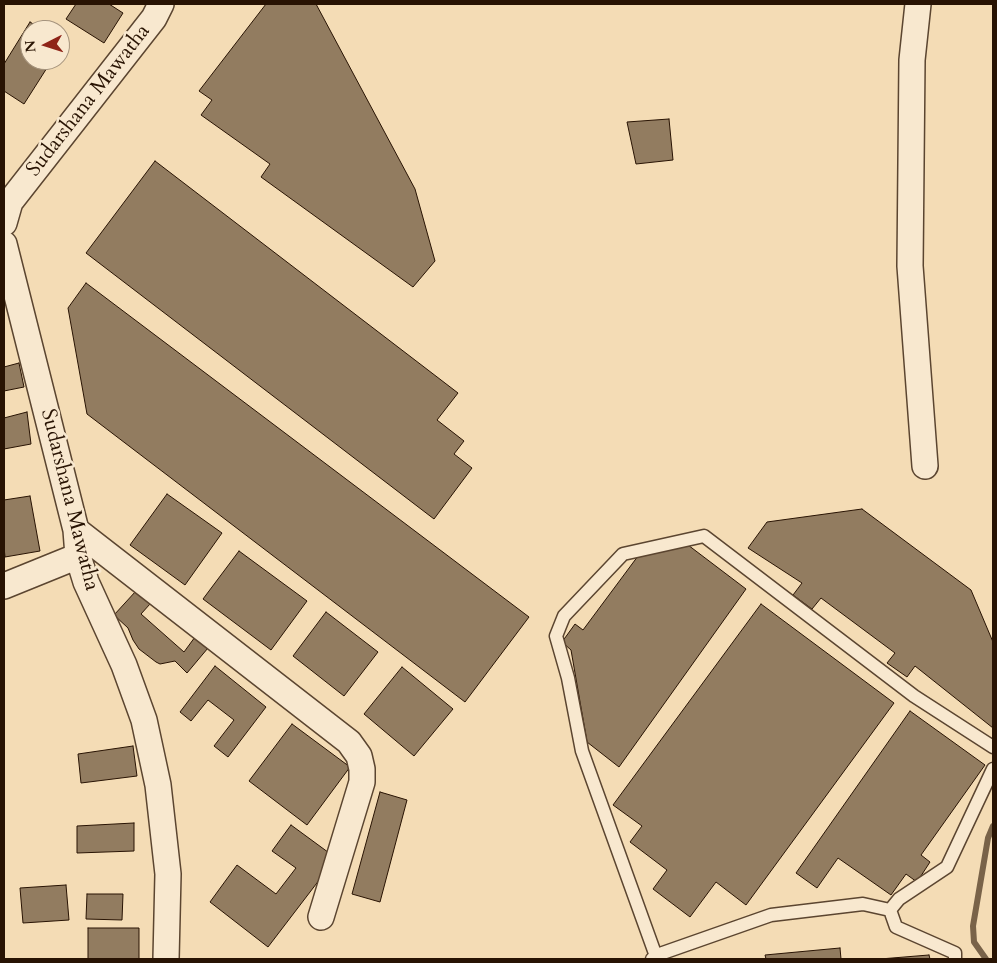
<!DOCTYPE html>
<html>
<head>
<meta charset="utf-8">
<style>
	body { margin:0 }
	#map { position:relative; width:997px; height:963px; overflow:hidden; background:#f4dcb5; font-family:Cardo,serif }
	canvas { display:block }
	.frame { position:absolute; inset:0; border:5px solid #281303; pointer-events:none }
	.north { position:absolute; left:20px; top:20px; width:50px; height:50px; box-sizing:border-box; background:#f8e8cf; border:1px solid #a5937d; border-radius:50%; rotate:265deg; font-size:14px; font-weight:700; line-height:20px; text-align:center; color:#281303 }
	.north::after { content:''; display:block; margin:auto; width:18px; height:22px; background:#8f2418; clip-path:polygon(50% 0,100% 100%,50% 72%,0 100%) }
</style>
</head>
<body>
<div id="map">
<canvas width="997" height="963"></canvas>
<div class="frame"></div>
<div class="north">N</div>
</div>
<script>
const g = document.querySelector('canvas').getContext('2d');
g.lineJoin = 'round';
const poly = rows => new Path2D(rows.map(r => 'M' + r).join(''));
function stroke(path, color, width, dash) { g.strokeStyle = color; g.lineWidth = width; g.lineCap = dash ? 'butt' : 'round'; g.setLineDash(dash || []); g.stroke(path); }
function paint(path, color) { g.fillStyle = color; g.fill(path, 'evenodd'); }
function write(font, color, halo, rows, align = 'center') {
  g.font = font + ' Cardo,serif'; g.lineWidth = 5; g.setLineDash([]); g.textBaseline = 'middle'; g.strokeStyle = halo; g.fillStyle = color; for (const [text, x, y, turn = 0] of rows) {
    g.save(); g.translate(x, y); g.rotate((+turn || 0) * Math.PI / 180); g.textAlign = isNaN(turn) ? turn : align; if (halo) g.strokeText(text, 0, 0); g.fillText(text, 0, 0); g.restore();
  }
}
const stream = poly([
	[986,959,974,942,973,926,988,838,993,826]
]);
const building = poly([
	[76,4,109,4,123,13,104,43,66,19,76,4],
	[266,4,316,4,415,189,435,261,413,287,261,177,270,164,201,115,212,100,199,91,266,4],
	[30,22,43,30,30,30,30,60,52,60,24,104,4,91,4,64,30,22],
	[669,119,673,160,636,164,627,122,669,119],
	[155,161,458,393,437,420,464,441,454,454,472,468,434,519,86,253,155,161],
	[86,283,529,617,465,702,87,414,68,308,86,283],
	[19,363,24,387,4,391,4,367,19,363],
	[27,412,31,444,4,449,4,418,27,412],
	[167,494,222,533,185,585,130,545,167,494],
	[30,496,40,551,5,557,4,547,4,500,30,496],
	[862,509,971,590,993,642,993,728,915,666,907,677,887,663,895,653,821,598,812,609,793,595,802,583,748,548,767,522,862,509],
	[688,545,746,589,619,767,587,742,571,650,562,642,575,624,583,630,638,556,688,545],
	[239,551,307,601,271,650,203,599,239,551],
	[136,591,150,604,141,614,184,652,195,637,208,648,187,673,175,661,160,664,156,662,139,649,133,640,128,628,114,615,136,591],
	[761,604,894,703,746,905,716,882,690,917,653,889,667,870,630,842,642,826,613,805,761,604],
	[326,612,378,652,344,696,293,656,326,612],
	[215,666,266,707,228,757,214,746,234,720,208,700,191,721,180,712,215,666],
	[402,667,453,709,414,756,364,714,402,667],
	[910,711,985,765,921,855,930,862,917,882,906,874,891,895,838,858,817,888,796,873,910,711],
	[292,724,350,767,307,825,249,781,292,724],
	[133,746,137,776,81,783,78,754,133,746],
	[380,792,407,800,380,902,352,894,380,792],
	[134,823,134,851,77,853,77,826,134,823],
	[291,825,336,858,268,947,210,902,237,865,276,894,296,868,272,851,291,825],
	[66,885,69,920,23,923,20,888,66,885],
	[87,894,123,894,122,920,86,919,87,894],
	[88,928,139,928,139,959,88,959,88,928],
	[840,948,841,959,766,959,765,955,840,948],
	[929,955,930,959,880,959,929,955]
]);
const service = poly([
	[890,910,899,899,947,867,993,769],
	[890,910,896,927,955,953,955,959],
	[652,959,657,955,771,915,863,904,890,910],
	[657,959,582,751,568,678,556,636,564,616,623,554,704,536,914,696,993,747]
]);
const minor = poly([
	[918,4,912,60,910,266,925,466],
	[4,223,10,202,154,18,161,4],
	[4,244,76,530,78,556,86,582,124,665,144,720,158,785,168,874,166,959],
	[76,530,349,742,359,756,362,769,362,782,321,917],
	[4,586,78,556]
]);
const streetNames = [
	["Sudarshana Mawatha",89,101,-52],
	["Sudarshana Mawatha",69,500,76]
];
stroke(stream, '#796349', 6);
paint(building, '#927c60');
stroke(building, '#281303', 1);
stroke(service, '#5b4530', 15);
stroke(minor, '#5b4530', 28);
stroke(service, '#f8e8cf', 12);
stroke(minor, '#f8e8cf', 25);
write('21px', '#281303', '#f8e8cf', streetNames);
</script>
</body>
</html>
